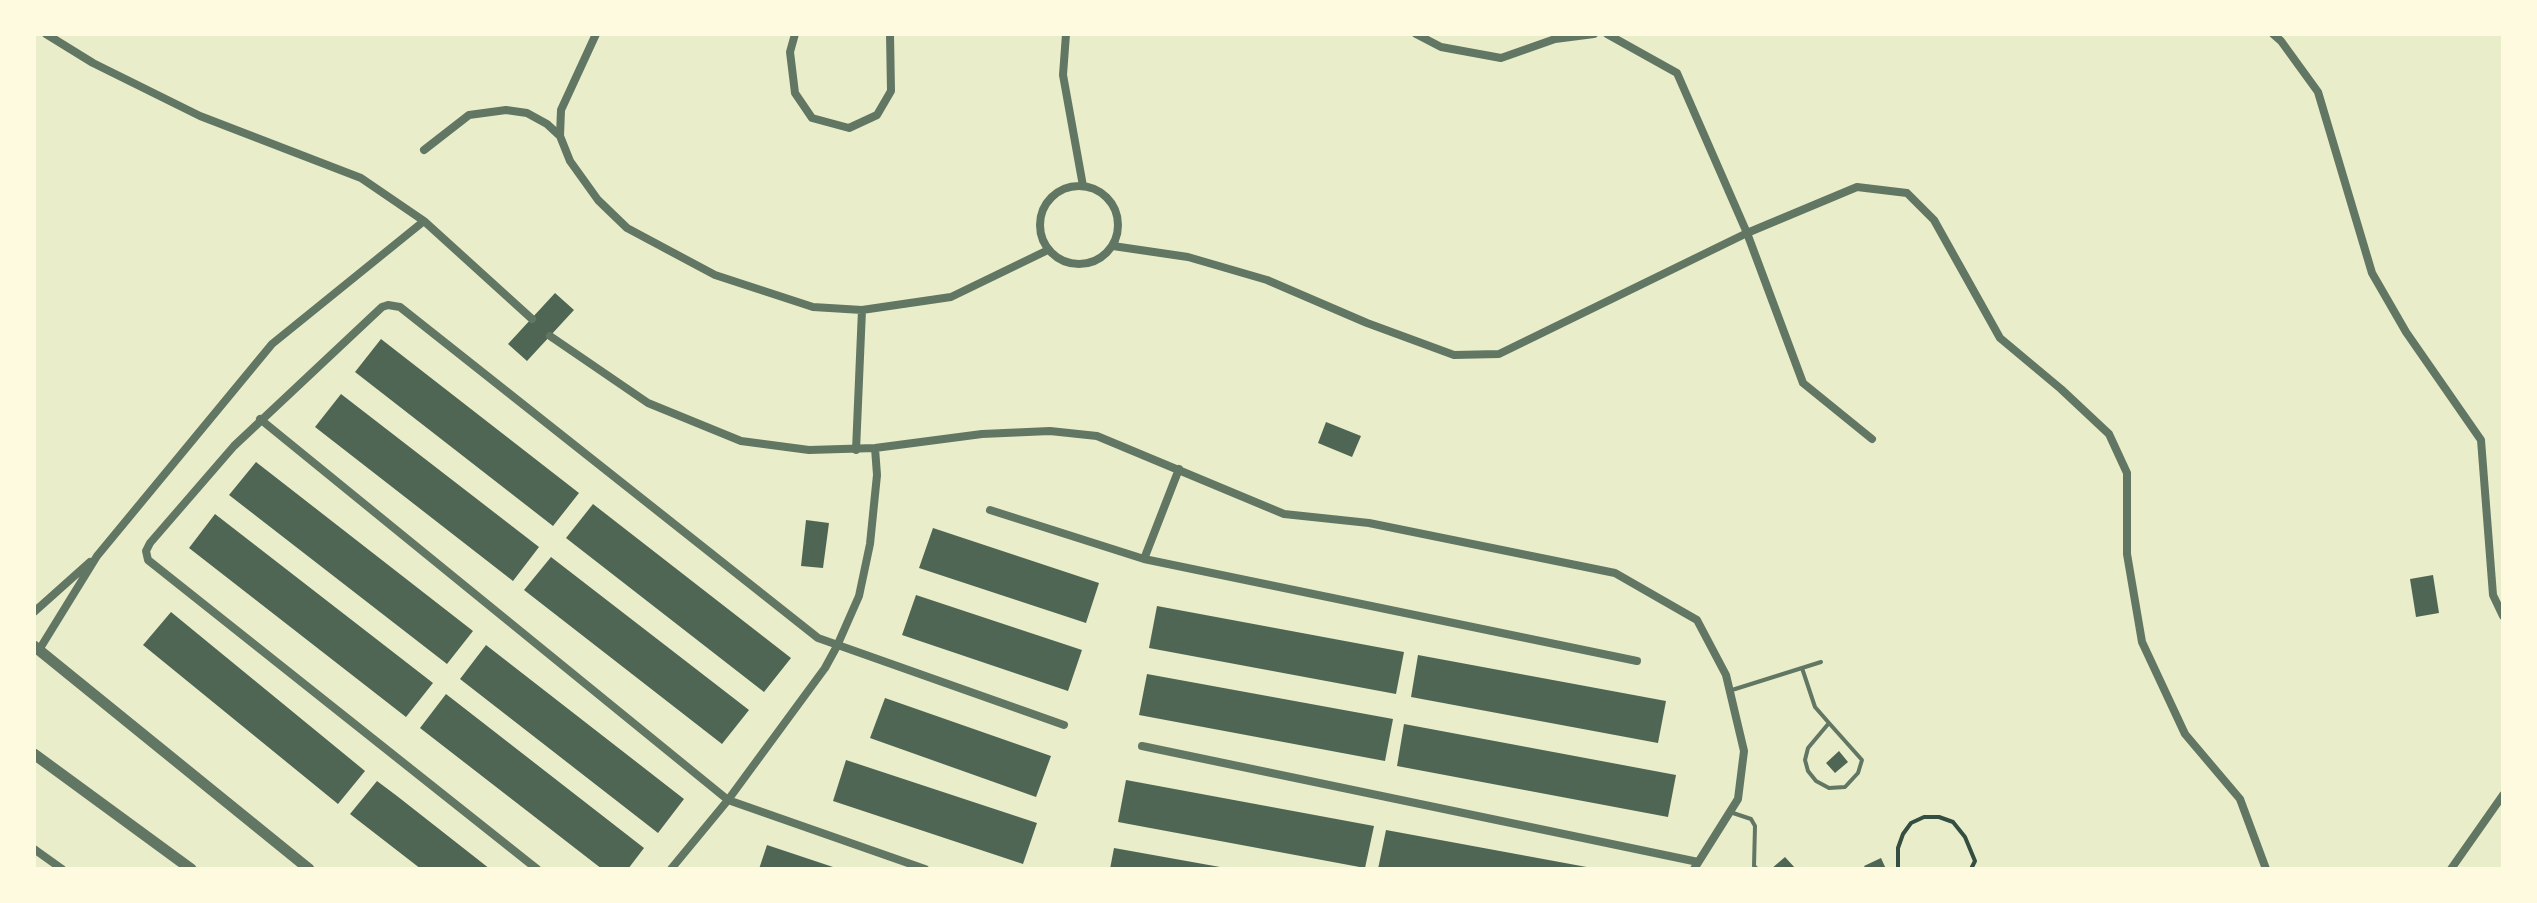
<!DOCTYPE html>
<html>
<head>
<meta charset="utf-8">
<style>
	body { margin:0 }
	#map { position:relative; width:2537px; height:903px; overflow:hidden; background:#e9edc9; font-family:"Roboto Condensed",sans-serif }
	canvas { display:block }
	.frame { position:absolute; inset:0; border:36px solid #fefae0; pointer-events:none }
</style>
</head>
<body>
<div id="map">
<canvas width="2537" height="903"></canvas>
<div class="frame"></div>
</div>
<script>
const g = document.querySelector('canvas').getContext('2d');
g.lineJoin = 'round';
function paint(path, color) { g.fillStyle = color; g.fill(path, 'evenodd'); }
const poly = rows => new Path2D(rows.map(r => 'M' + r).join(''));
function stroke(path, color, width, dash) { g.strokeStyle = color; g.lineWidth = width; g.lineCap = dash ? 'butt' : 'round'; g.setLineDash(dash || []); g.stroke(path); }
const building = poly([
	[555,293,574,310,527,361,508,344],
	[381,339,579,493,553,526,355,372],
	[341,394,539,547,513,581,315,427],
	[1326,422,1361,436,1352,457,1318,443],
	[256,462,473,631,447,664,229,495],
	[593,504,791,658,764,692,566,538],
	[215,514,433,683,406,717,189,548],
	[806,520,829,523,823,568,801,566],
	[933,528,1099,583,1086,623,919,568],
	[551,557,749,710,722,744,524,590],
	[2433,575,2439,613,2416,617,2410,579],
	[916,595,1082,650,1068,691,902,635],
	[1157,606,1404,652,1396,694,1149,648],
	[171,612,365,771,338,804,143,645],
	[486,645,684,799,658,833,460,679],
	[1418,655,1666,701,1658,743,1411,697],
	[1147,674,1393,719,1385,761,1139,715],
	[446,694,644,848,628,869,602,869,420,728],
	[885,698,1051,756,1036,797,870,738],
	[1404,724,1676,775,1668,817,1397,766],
	[1839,751,1848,762,1835,773,1826,763],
	[846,760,1037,823,1023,864,833,801],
	[1126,780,1374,826,1365,868,1118,822],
	[377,781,397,796,490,869,421,869,390,845,350,814],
	[1386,830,1592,868,1592,869,1378,869],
	[767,845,836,868,836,869,759,869],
	[1114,848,1220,867,1219,869,1110,869],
	[1785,857,1796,869,1771,869],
	[1881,858,1886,869,1866,869,1864,866]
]);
const path = poly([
	[1898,869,1898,848,1903,834,1911,823,1924,817,1939,817,1953,822,1965,837,1975,861,1971,869]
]);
const service = poly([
	[1802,668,1815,707,1829,723,1862,760,1858,773,1845,787,1829,788,1816,781,1808,771,1805,760,1808,748,1829,723],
	[1732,690,1821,662],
	[1730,812,1751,819,1755,826,1754,866,1757,869]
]);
const minor = poly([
	[46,34,93,63,200,116,361,178,424,221,532,319],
	[596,34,561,110,560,136,570,161,598,200,627,228,715,275,813,307,862,310,951,297,1048,250],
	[795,34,790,52,795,93,812,118,849,128,877,115,891,91,890,34],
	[1066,34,1063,75,1083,186],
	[1416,34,1441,47,1501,58,1555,39,1594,34],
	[1607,34,1677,73,1747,233,1803,383,1872,439],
	[2273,34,2281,41,2318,92,2372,273,2406,332,2481,440,2493,595,2503,616],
	[424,150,469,115,506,110,527,113,547,124,560,136],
	'1040 225a39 39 0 1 1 78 0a39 39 0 1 1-78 0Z',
	[1113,246,1188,257,1267,280,1367,323,1454,355,1499,354,1747,233,1857,187,1907,193,1934,220,2000,338,2061,389,2109,434,2127,473,2127,554,2142,642,2185,734,2240,799,2266,869],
	[550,336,648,403,741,441,809,450,875,448,982,434,1050,431,1097,436,1284,514,1369,523,1615,573,1697,620,1726,675,1744,751,1738,799,1694,869],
	[260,419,728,800,925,869],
	[856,450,862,310],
	[990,510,1144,559,1637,661],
	[1144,559,1179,469],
	[34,612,90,562],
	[39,650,97,556,272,344,424,221],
	[1142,746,1698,862],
	[34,849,62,869],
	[537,869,148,560,146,551,150,543,234,446,382,307,388,305,400,307,818,638,1064,725],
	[671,869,728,800,825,668,837,646,859,596,870,544,877,475,875,448],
	[2451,869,2503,795]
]);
const tertiary = poly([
	[34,646,309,869],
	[34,754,191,869]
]);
paint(building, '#4f6655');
stroke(path, '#344e41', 4);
stroke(service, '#617663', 4);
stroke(minor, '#617663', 8);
stroke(tertiary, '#617663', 11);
</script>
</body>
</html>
